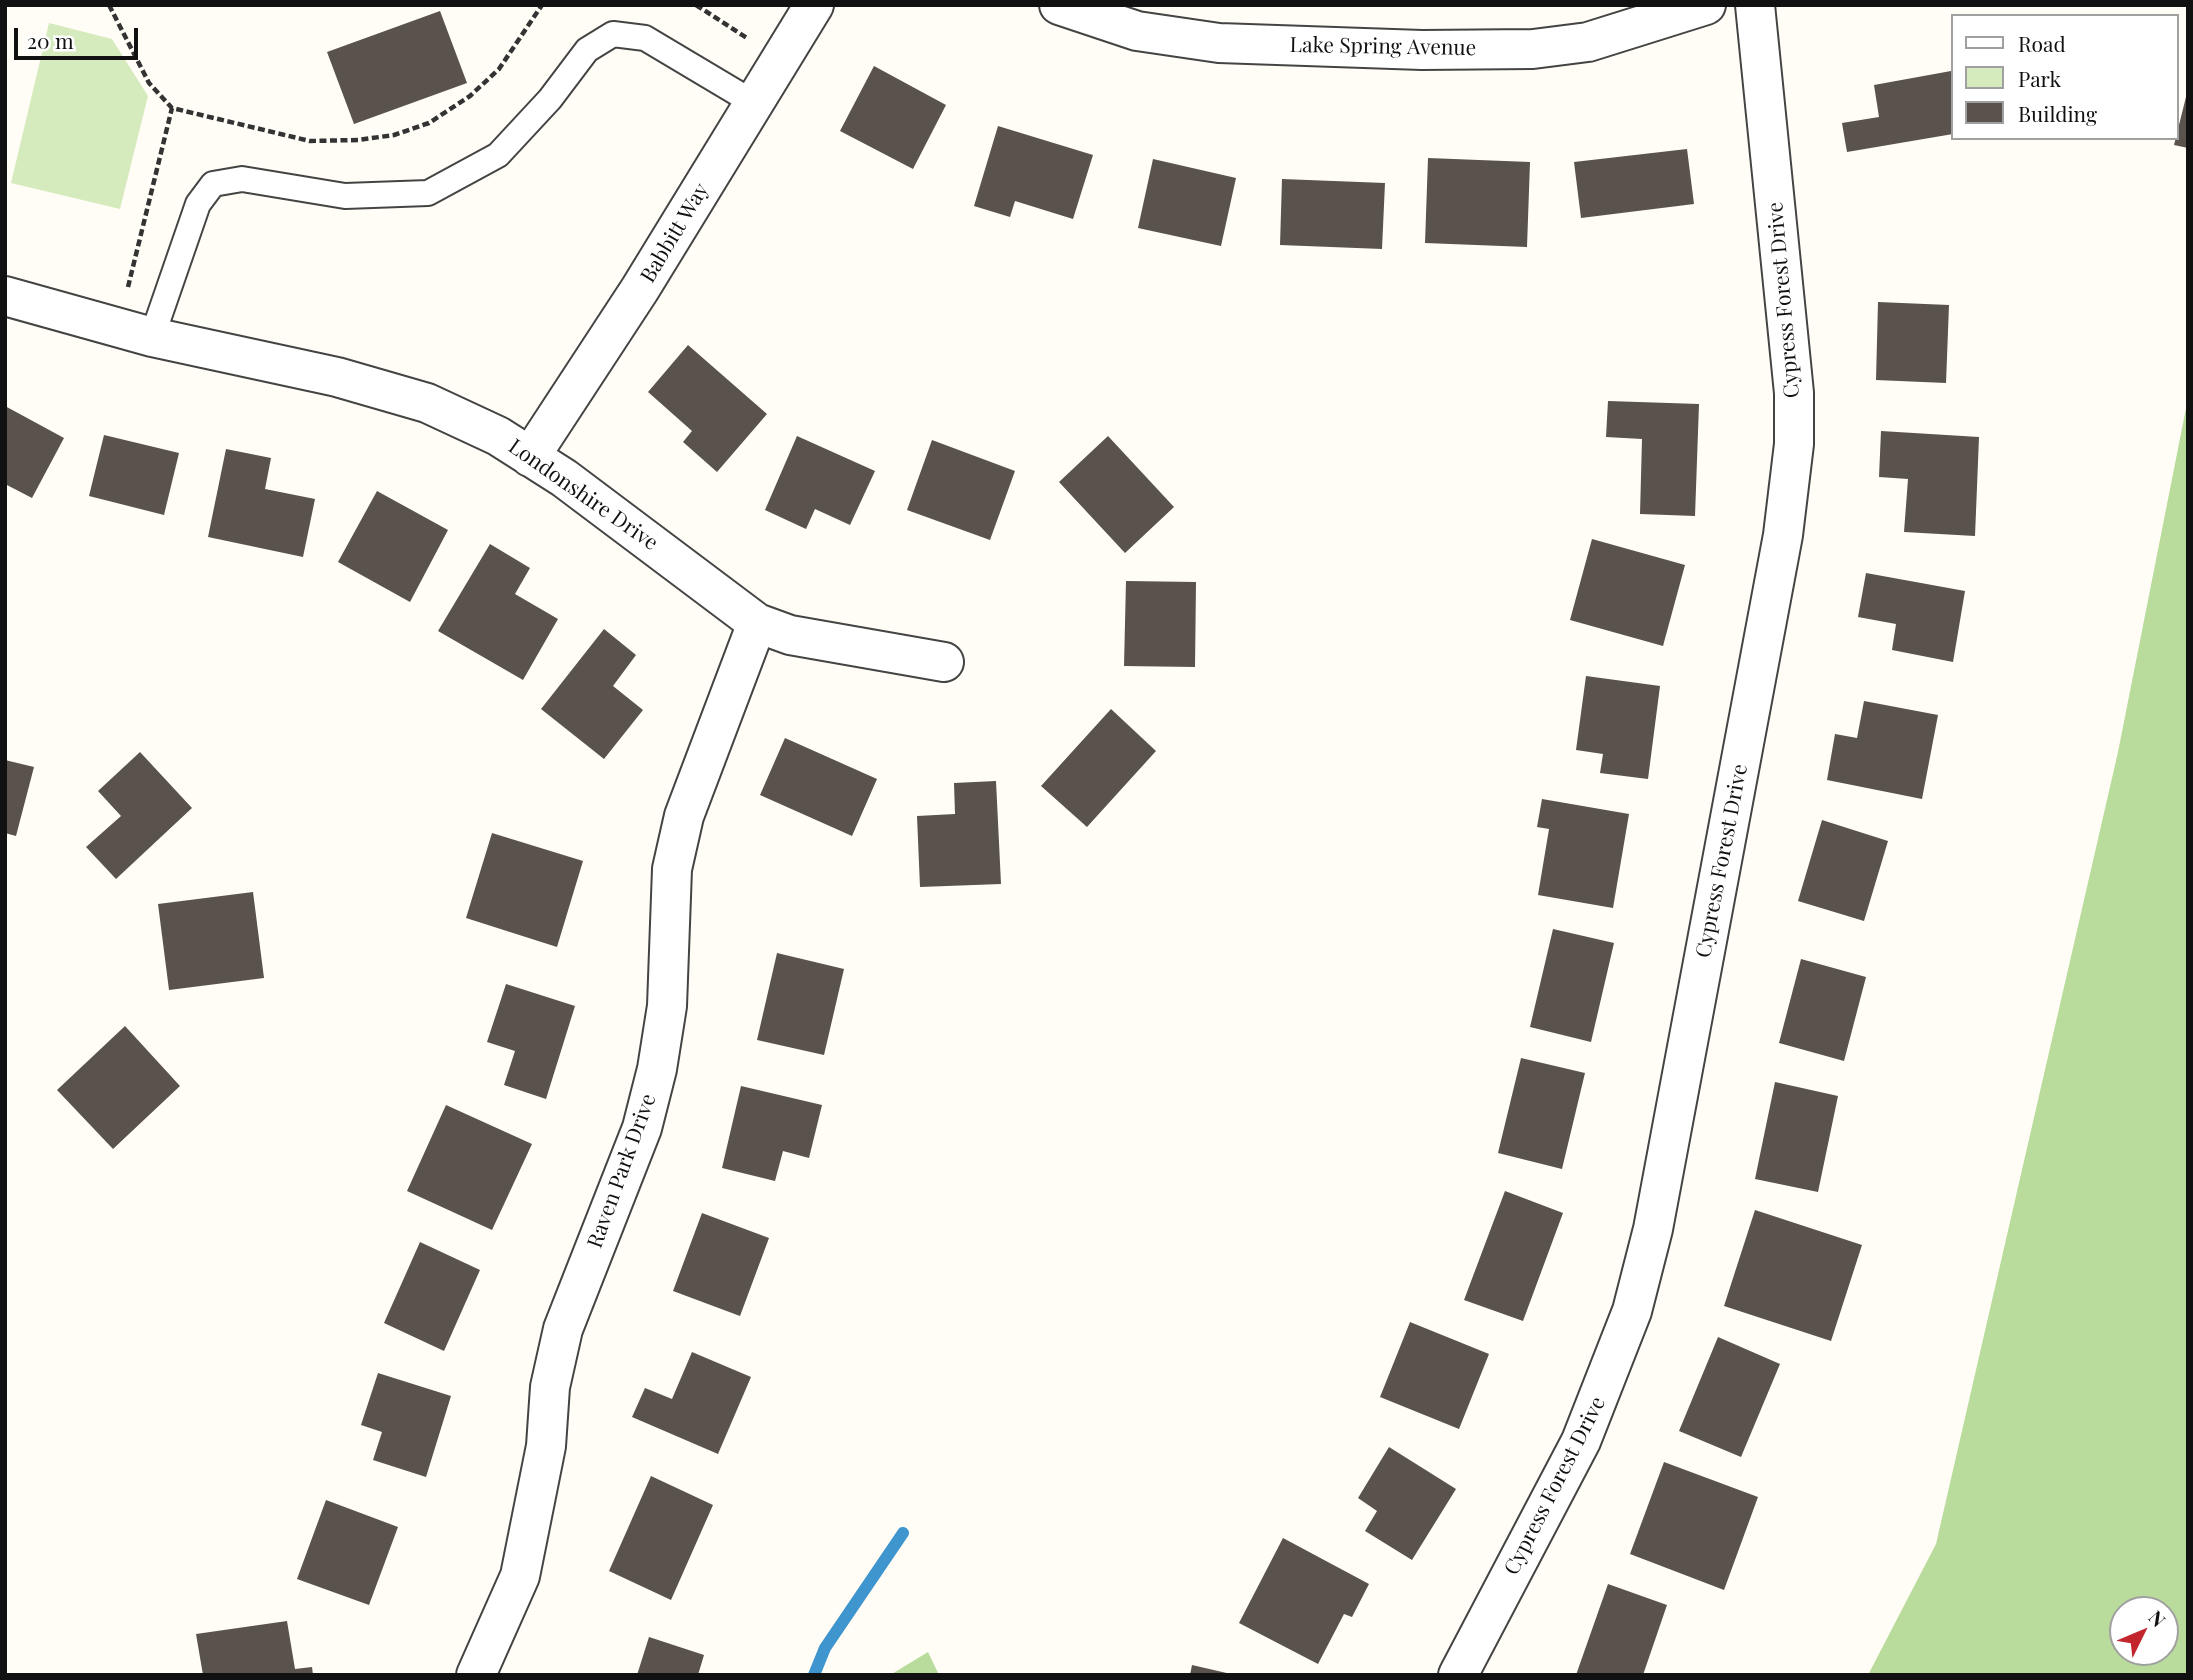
<!DOCTYPE html>
<html>
<head>
<meta charset="utf-8">
<style>
	body { margin:0 }
	#map { position:relative; width:2193px; height:1680px; overflow:hidden; background:#fffdf5; font-family:"Playfair Display",serif }
	canvas { display:block }
	.frame { position:absolute; inset:0; border:7px solid #111; pointer-events:none }
	.legend { position:absolute; left:1951px; top:14px; width:228px; height:126px; box-sizing:border-box; background:#fff; border:2px solid #a0a0a0; margin:0; padding:9px 12px; list-style:none; font-size:21px; color:#111 }
	.legend li { display:flex; align-items:center; gap:14px; height:35px }
	.legend b { width:35px; border:2px solid #a0a0a0 }
	.north { position:absolute; left:2109px; top:1596px; width:70px; height:70px; box-sizing:border-box; background:#fff; border:2px solid #a0a0a0; border-radius:50%; rotate:47deg; font-size:19px; font-weight:700; line-height:28px; text-align:center; color:#111 }
	.north::after { content:''; display:block; margin:auto; width:24px; height:32px; background:#c4262e; clip-path:polygon(50% 0,100% 100%,50% 72%,0 100%) }
	.scale { position:absolute; left:14px; top:28px; width:124px; height:32px; box-sizing:border-box; border:4px solid #111; border-top:0; padding-left:9px; font-size:21px; line-height:24px; white-space:nowrap; color:#111; -webkit-text-stroke:5px #fff; paint-order:stroke }
</style>
</head>
<body>
<div id="map">
<canvas width="2193" height="1680"></canvas>
<div class="frame"></div>
<ul class="legend">
<li><b style="height:9px;background:#fff"></b>Road</li>
<li><b style="height:19px;background:#d5ebbd"></b>Park</li>
<li><b style="height:19px;background:#5a524d"></b>Building</li>
</ul>
<div class="north">N</div>
<div class="scale">20 m</div>
</div>
<script>
const g = document.querySelector('canvas').getContext('2d');
g.lineJoin = 'round';
function paint(path, color) { g.fillStyle = color; g.fill(path, 'evenodd'); }
const poly = rows => new Path2D(rows.map(r => 'M' + r).join(''));
function stroke(path, color, width, dash) { g.strokeStyle = color; g.lineWidth = width; g.lineCap = dash ? 'butt' : 'round'; g.setLineDash(dash || []); g.stroke(path); }
function write(font, color, halo, rows, align = 'center') {
  g.font = font + ' "Playfair Display",serif'; g.lineWidth = 7; g.setLineDash([]); g.textBaseline = 'middle'; g.strokeStyle = halo; g.fillStyle = color; for (const [text, x, y, turn = 0] of rows) {
    g.save(); g.translate(x, y); g.rotate((+turn || 0) * Math.PI / 180); g.textAlign = isNaN(turn) ? turn : align; if (halo) g.strokeText(text, 0, 0); g.fillText(text, 0, 0); g.restore();
  }
}
const green = poly([
	[49,23,112,39,148,96,120,209,11,183]
]);
const forest = poly([
	[2188,398,2188,1675,1868,1675,1936,1544,2118,752],
	[2123,1610,2165,1610,2165,1652,2123,1652],
	[928,1652,939,1675,890,1675]
]);
const stream = poly([
	[814,1675,825,1648,903,1533]
]);
const building = poly([
	[440,11,467,83,354,124,327,52],
	[874,66,946,105,913,169,840,131],
	[1951,71,1953,134,1847,152,1842,123,1879,117,1874,85],
	[2188,89,2188,148,2174,145],
	[998,126,1093,155,1073,219,1015,201,1010,217,974,206],
	[1687,149,1694,204,1581,218,1574,162],
	[1428,158,1530,162,1527,247,1425,243],
	[1153,159,1236,178,1221,246,1138,228],
	[1282,179,1385,183,1382,249,1280,245],
	[1878,302,1949,305,1946,383,1876,380],
	[688,345,767,414,717,472,683,442,692,431,648,392],
	[1608,401,1699,404,1695,516,1640,514,1642,439,1606,437],
	[5,406,64,438,32,498,5,484],
	[1881,431,1979,437,1975,536,1904,532,1908,479,1879,477],
	[104,435,179,453,164,515,89,496],
	[797,436,875,471,850,525,815,509,806,529,765,510],
	[1108,436,1174,507,1125,553,1059,482],
	[932,440,1015,471,990,540,907,510],
	[226,449,271,458,265,489,315,499,303,557,208,537],
	[377,491,448,530,410,602,338,562],
	[1592,539,1685,565,1663,646,1570,620],
	[490,544,530,568,515,594,558,619,523,680,438,631],
	[1866,573,1965,591,1953,662,1892,650,1896,624,1858,617],
	[1126,581,1196,582,1195,667,1124,666],
	[604,629,636,655,613,686,643,710,604,759,541,709],
	[1586,676,1660,686,1648,779,1600,773,1603,754,1576,750],
	[1864,701,1938,715,1922,799,1827,780,1835,734,1857,738],
	[1111,709,1156,751,1087,827,1041,786],
	[785,738,877,779,852,836,760,795],
	[140,752,192,808,116,879,86,847,121,816,98,791],
	[5,760,34,767,16,836,5,833],
	[996,781,1001,884,920,887,917,816,955,814,954,783],
	[1542,799,1629,814,1613,908,1538,895,1549,829,1537,827],
	[1822,820,1888,841,1864,921,1798,901],
	[492,833,583,861,557,947,466,918],
	[253,892,264,978,169,990,158,904],
	[1553,929,1614,943,1591,1042,1530,1027],
	[777,953,844,969,824,1055,757,1040],
	[1801,959,1866,977,1844,1061,1779,1043],
	[506,984,575,1006,546,1099,504,1085,515,1051,487,1042],
	[125,1026,180,1086,113,1149,57,1090],
	[1521,1058,1585,1073,1562,1169,1498,1153],
	[1775,1082,1838,1096,1818,1192,1755,1179],
	[741,1086,822,1105,809,1158,783,1151,775,1181,722,1168],
	[446,1105,532,1144,492,1230,407,1191],
	[1505,1191,1563,1213,1523,1321,1464,1300],
	[1755,1210,1862,1245,1831,1341,1724,1306],
	[702,1213,769,1238,740,1316,673,1291],
	[420,1242,480,1270,444,1351,384,1323],
	[1410,1322,1489,1354,1459,1429,1380,1397],
	[1718,1337,1780,1364,1741,1457,1679,1431],
	[692,1352,751,1377,718,1454,632,1417,645,1388,672,1399],
	[378,1373,451,1396,426,1477,373,1460,382,1432,361,1425],
	[1389,1447,1456,1489,1412,1560,1365,1531,1377,1511,1358,1498],
	[1664,1462,1758,1497,1724,1590,1630,1554],
	[651,1476,713,1505,671,1600,609,1571],
	[326,1500,398,1527,369,1605,297,1579],
	[1283,1538,1369,1584,1352,1617,1344,1614,1318,1664,1239,1623],
	[1608,1584,1667,1605,1643,1675,1576,1675],
	[287,1621,295,1669,312,1667,313,1675,203,1675,196,1634],
	[649,1637,704,1655,698,1675,637,1675],
	[1192,1665,1231,1674,1231,1675,1190,1675]
]);
const path = poly([
	[109,5,149,83,172,108,310,141,358,140,394,135,429,123,470,96,499,69,542,5],
	[696,5,747,38],
	[128,287,172,108]
]);
const service = poly([
	[152,337,198,204,213,184,242,179,345,196,428,193,498,155,550,99,587,50,613,34,645,38,754,103]
]);
const minor = poly([
	[1059,5,1137,31,1219,43,1422,50,1533,49,1588,42,1706,5],
	[5,296,152,337,337,377,427,403,498,436,564,478,757,623,790,635,944,662],
	[530,457,640,289,814,5],
	[476,1675,520,1576,546,1446,550,1387,563,1329,642,1128,657,1069,667,1006,672,869,684,816,757,623],
	[1458,1675,1581,1441,1632,1311,1653,1229,1783,535,1794,444,1794,393,1755,5]
]);
const streetNames = [
	["Lake Spring Avenue",1383,47,1],
	["Babbitt Way",675,233,-59],
	["Cypress Forest Drive",1784,300,-95],
	["Londonshire Drive",583,495,35],
	["Cypress Forest Drive",1722,861,-79],
	["Raven Park Drive",622,1171,-70],
	["Cypress Forest Drive",1555,1486,-63]
];
paint(green, '#d5ebbd');
paint(forest, '#b9dc9c');
stroke(stream, '#3f96cf', 12);
paint(building, '#5a524d');
stroke(service, '#444', 28);
stroke(minor, '#444', 42);
stroke(path, '#333', 4.5, [7, 3.5]);
stroke(service, '#fff', 24);
stroke(minor, '#fff', 38);
write('21px', '#111', '#fff', streetNames);
</script>
</body>
</html>
